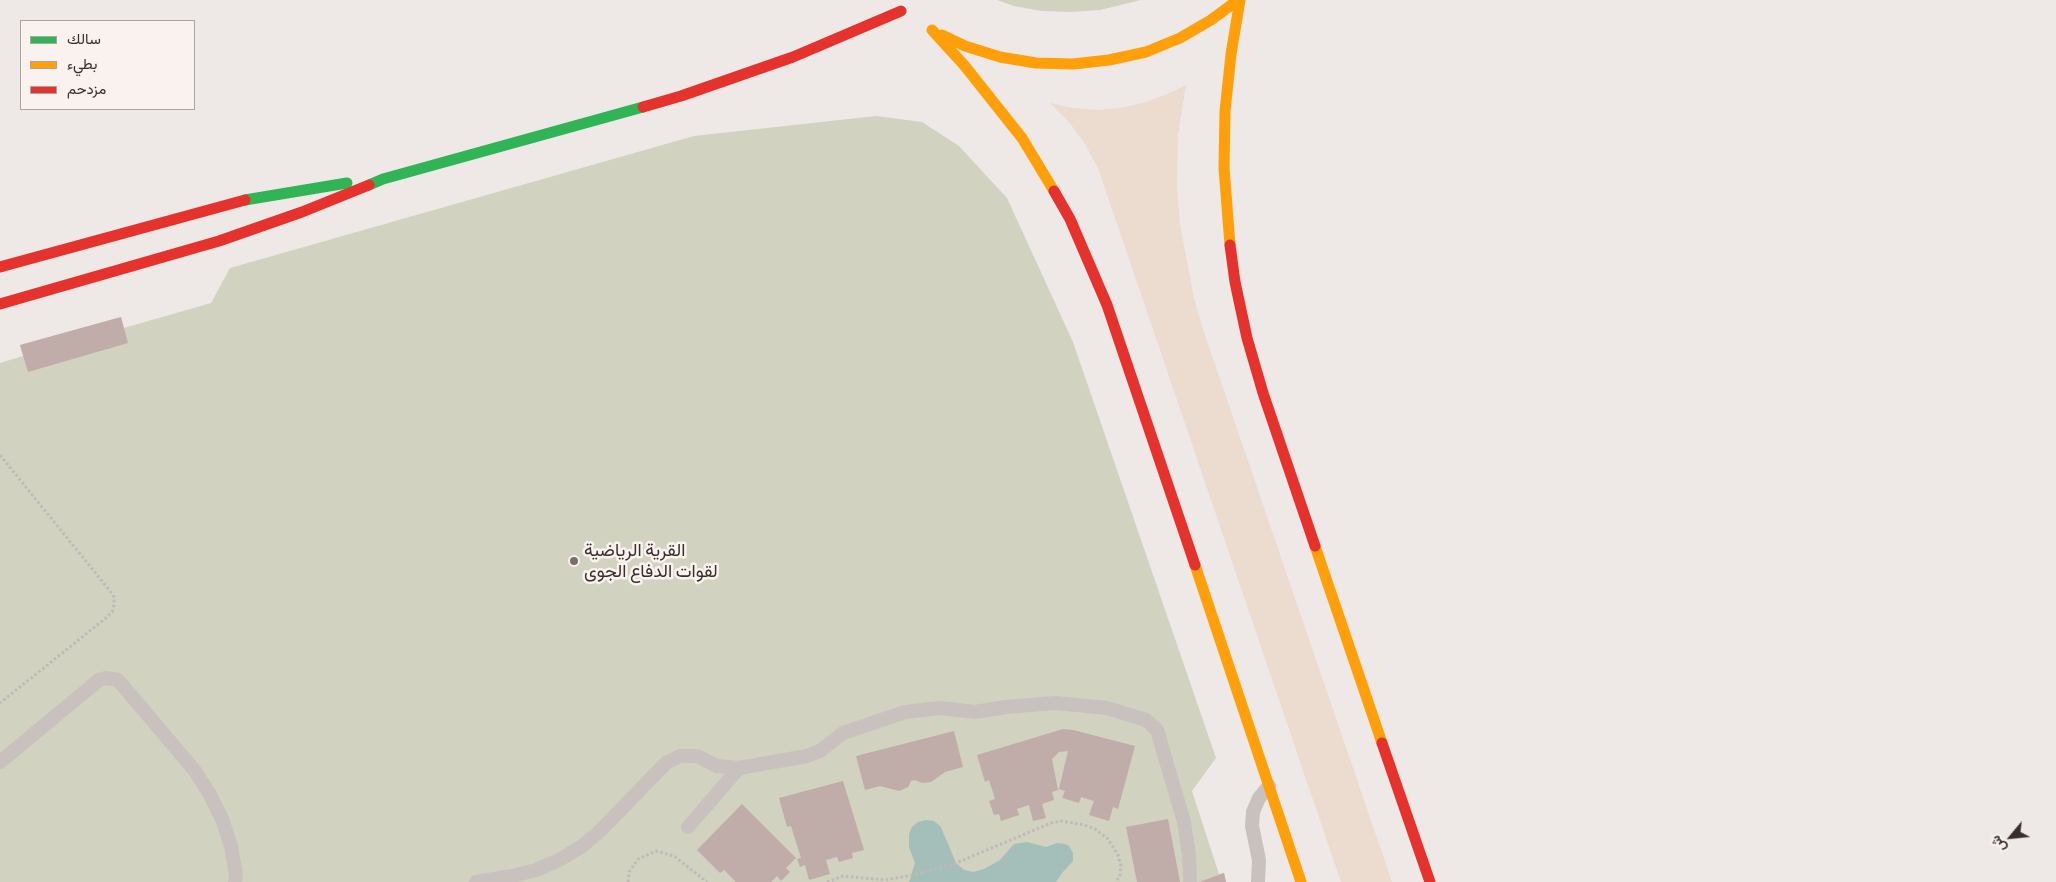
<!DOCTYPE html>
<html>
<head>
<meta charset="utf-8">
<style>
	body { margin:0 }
	#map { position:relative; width:2056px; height:882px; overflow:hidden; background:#eee9e6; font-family:Manrope,Vazirmatn,sans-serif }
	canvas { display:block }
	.legend { position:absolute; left:20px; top:20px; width:175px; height:90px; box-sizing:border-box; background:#f9f2ee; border:1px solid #aca4a0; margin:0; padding:6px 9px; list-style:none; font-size:15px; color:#392e2c }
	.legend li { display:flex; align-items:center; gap:10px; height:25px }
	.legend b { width:25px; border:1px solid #aca4a0 }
	.north { position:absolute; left:1986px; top:812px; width:50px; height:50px; -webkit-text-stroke:4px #f9f2ee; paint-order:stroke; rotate:242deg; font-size:14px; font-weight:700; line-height:20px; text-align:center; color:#392e2c }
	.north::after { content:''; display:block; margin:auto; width:18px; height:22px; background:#392e2c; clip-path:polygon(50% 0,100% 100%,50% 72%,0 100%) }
</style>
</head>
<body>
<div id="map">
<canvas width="2056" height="882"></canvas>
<ul class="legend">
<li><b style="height:6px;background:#30b455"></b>سالك</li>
<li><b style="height:6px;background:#ff9f0a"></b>بطيء</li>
<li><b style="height:6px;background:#e5322d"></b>مزدحم</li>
</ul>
<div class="north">ش</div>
</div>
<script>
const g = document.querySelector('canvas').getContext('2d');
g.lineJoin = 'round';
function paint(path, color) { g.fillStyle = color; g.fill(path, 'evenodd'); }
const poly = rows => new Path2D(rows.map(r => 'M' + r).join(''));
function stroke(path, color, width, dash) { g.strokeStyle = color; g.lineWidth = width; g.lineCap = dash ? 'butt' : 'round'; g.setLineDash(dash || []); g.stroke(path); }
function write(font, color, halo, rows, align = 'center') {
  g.font = font + ' Manrope,Vazirmatn,sans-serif'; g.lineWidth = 5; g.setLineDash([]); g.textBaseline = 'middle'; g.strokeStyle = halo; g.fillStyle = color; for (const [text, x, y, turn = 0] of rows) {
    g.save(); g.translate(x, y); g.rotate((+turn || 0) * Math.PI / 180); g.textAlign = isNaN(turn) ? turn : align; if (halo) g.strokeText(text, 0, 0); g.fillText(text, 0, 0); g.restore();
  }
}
const green = poly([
	[997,0,1141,0,1100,10,1071,12,1042,11,1014,6],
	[876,116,922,122,959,146,1007,198,1073,342,1216,758,1192,791,1219,874,1224,873,1226,882,0,882,0,363,23,356,20,345,121,317,124,328,211,303,230,268,694,136]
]);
const sand = poly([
	[1186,85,1178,135,1177,187,1180,224,1194,299,1205,335,1392,882,1341,882,1098,168,1085,144,1069,122,1050,103,1073,108,1097,110,1120,108,1143,103,1165,95]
]);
const water = poly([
	[926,820,934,821,941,827,956,863,964,870,973,872,984,869,1000,860,1014,844,1027,842,1046,847,1057,843,1065,844,1069,846,1073,853,1073,861,1062,873,1056,882,909,882,915,863,909,847,909,834,912,827,918,822]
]);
const building = poly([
	[121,317,128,343,28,372,20,345],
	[1063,729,1073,730,1135,746,1118,809,1113,807,1109,821,1089,815,1094,801,1081,797,1079,803,1062,798,1065,791,1059,789,1068,751,1059,752,1052,759,1058,790,1052,792,1054,800,1042,804,1046,818,1033,821,1029,805,1017,809,1019,815,1001,821,999,814,994,815,989,801,995,799,989,780,985,782,977,755],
	[954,731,963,767,945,772,931,782,922,783,915,780,911,781,908,787,899,791,880,786,865,790,856,756],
	[843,781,864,850,852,853,853,858,839,862,837,857,826,860,830,874,809,880,805,865,800,867,797,859,801,858,791,826,787,827,779,798],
	[742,804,796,858,786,868,790,872,781,881,777,876,771,882,736,882,724,870,720,873,697,850],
	[1168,819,1180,882,1137,882,1126,827],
	[1224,873,1226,882,1199,882]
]);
const path = poly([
	[0,455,110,591,114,597,114,605,112,612,106,618,0,703],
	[628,882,629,872,638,859,656,851,674,856,707,882],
	[827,882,843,876,885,880,913,875,956,863,1051,823,1061,821,1084,825,1095,829,1108,839,1118,855,1121,866,1120,875,1116,882]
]);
const lane = poly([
	[0,762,99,680,106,678,118,680,195,771,209,793,222,819,231,846,236,875,235,882],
	[688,827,739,768],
	[476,882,512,876,536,870,559,860,581,847,600,831,666,763,680,756,697,756,717,766,739,768,807,756,820,751,843,733,905,712,940,708,975,712,1006,707,1055,703,1107,708,1146,720,1157,730,1184,822,1189,855,1190,882],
	[1258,882,1259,860,1252,826,1253,812,1259,798,1269,786]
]);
const fast = poly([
	[369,185,383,179,643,107],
	[245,200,347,183]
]);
const slow = poly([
	[932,30,964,65,1022,138,1054,191],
	[942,35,965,46,1000,57,1036,63,1073,64,1109,60,1146,52,1180,38,1211,20,1238,0],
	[1230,245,1224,168,1225,111,1231,54,1240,0],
	[1315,546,1382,743],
	[1195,565,1301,882]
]);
const jam = poly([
	[643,107,681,96,793,57,901,11],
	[1054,191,1070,219,1107,305,1195,565],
	[1230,245,1235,282,1247,338,1263,393,1315,546],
	[0,267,245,200],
	[0,304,219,241,302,212,369,185],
	[1382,743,1430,882]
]);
const markers = [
	[574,561,5,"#786f6d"]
];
const poiNames = [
	["القرية الرياضية",584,551],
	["لقوات الدفاع الجوى",584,572]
];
paint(green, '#d2d2c1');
paint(sand, '#ebdccf');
paint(water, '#a4beba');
paint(building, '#c0aca9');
stroke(path, '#c0b9b7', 3, [2.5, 2.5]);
stroke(lane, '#c8c1be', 14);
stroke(fast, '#30b455', 11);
stroke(slow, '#ff9f0a', 11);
stroke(jam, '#e5322d', 11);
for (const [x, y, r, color] of markers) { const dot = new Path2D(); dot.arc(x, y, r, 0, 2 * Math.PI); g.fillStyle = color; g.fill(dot); stroke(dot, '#f9f2ee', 2); }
write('18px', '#392e2c', '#f9f2ee', poiNames, 'left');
</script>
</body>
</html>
